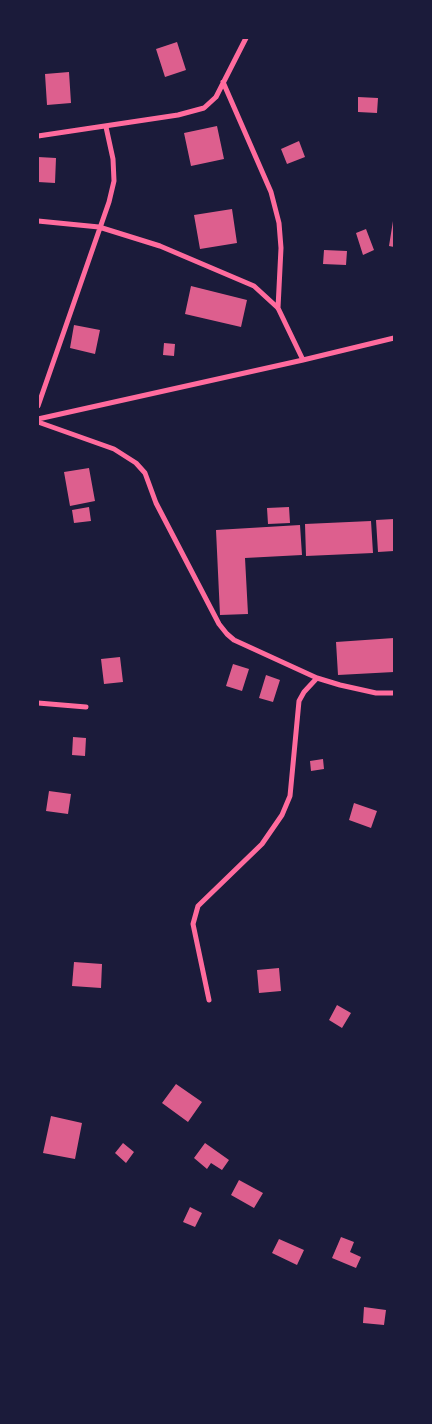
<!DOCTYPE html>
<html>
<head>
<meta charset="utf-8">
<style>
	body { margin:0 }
	#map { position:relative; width:432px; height:1424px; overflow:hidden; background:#1b1b3a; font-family:"Alegreya Sans",sans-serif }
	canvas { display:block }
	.frame { position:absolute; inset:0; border:39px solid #1b1b3a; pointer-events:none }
</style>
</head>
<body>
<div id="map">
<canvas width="432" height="1424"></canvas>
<div class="frame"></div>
</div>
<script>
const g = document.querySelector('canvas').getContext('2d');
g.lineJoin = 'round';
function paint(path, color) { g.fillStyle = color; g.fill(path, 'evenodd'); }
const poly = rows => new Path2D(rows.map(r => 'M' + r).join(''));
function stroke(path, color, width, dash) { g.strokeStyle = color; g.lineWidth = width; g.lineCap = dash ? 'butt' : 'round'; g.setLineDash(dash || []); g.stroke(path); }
const building = poly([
	[177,42,186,70,165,77,156,49],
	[69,72,71,103,47,105,45,74],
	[358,97,378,98,377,113,358,112],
	[217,126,224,159,191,166,184,133],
	[299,141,305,157,287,164,281,149],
	[38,157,56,158,55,183,38,182],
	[232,209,237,243,200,249,194,215],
	[393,221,394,221,394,247,389,246],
	[366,229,374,250,363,255,356,233],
	[324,250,347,251,346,265,323,264],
	[191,286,247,300,241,327,185,314],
	[74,325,100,330,95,354,70,348],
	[164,343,175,344,174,356,163,355],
	[89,468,95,501,70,506,64,472],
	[89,507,91,521,74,523,72,510],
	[289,507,290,523,268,524,267,508],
	[394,519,394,551,378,552,376,520],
	[371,521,373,553,306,556,305,524],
	[300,525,302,555,245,558,248,614,220,615,216,530],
	[394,638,394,672,338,675,336,642],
	[120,657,123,682,104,684,101,659],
	[233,664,249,669,242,691,226,686],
	[266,675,280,680,273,702,259,698],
	[73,737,86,738,85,756,72,755],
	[323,759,324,769,311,771,310,761],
	[49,791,71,794,68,814,46,811],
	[354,803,377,811,371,828,349,820],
	[74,962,102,964,101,988,72,986],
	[279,968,281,991,259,993,257,970],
	[337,1005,351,1013,342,1028,329,1020],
	[176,1084,202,1102,188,1122,162,1103],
	[51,1116,82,1123,75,1159,43,1153],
	[123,1143,134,1152,126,1163,115,1153],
	[205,1143,229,1160,222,1170,211,1163,207,1169,194,1158],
	[239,1180,263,1193,254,1208,231,1195],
	[190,1207,202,1213,195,1227,183,1222],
	[341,1237,354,1242,350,1252,361,1257,356,1268,332,1258],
	[279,1239,304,1250,297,1265,272,1253],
	[364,1307,386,1310,384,1325,363,1323]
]);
const minor = poly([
	[223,82,271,192,279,223,281,248,278,308],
	[38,136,178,115,204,108,216,97,246,38],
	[38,221,99,227,160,246,254,286,278,308,303,360],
	[38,406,109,202,114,181,113,159,106,127],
	[38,419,303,360,394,338],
	[38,422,114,449,136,463,145,473,156,503,219,624,227,634,234,640,317,678],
	[38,703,86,707],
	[209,1000,193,924,198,906,262,844,282,815,290,796,299,701,304,692,317,678,340,685,376,693,394,693]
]);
paint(building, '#dd5f8e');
stroke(minor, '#ff6b9d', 5);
</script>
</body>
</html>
